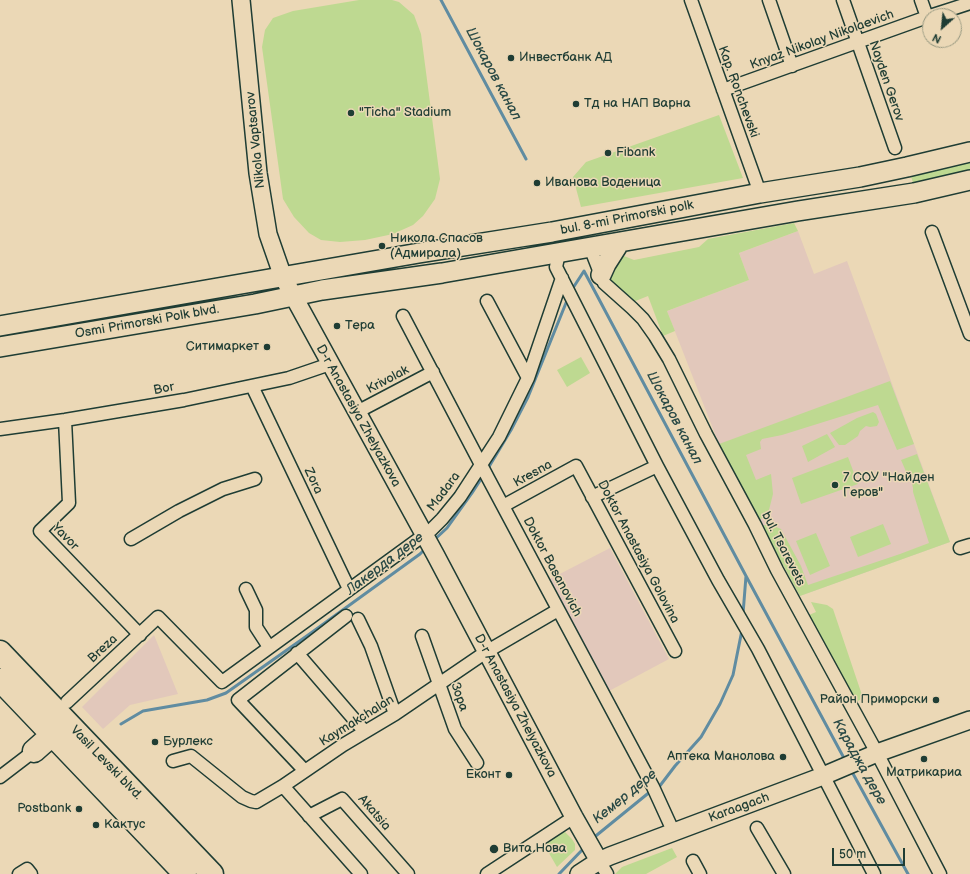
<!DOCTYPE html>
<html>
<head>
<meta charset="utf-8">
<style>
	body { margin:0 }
	#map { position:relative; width:970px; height:874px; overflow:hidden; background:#ebd8b6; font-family:"Balsamiq Sans",sans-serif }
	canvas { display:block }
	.north { position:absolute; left:922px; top:8px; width:40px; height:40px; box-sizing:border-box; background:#ebd8b6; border:1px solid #999a82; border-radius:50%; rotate:207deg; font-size:11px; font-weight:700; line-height:16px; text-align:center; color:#1f3d34 }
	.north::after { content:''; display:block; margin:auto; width:14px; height:18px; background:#1f3d34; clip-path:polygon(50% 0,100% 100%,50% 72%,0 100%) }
	.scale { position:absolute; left:832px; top:848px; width:73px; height:18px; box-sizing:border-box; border:2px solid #1f3d34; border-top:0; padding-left:5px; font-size:12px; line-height:14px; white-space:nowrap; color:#1f3d34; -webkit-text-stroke:3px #ebd8b6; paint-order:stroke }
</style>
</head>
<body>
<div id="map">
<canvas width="970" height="874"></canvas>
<div class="north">N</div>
<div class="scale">50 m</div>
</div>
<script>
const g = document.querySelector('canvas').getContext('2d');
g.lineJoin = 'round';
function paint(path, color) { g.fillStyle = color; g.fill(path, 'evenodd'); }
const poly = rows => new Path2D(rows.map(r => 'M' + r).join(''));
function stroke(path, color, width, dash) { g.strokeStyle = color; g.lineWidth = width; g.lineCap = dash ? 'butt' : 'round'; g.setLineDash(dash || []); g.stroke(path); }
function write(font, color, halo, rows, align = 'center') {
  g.font = font + ' "Balsamiq Sans",sans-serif'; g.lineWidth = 3; g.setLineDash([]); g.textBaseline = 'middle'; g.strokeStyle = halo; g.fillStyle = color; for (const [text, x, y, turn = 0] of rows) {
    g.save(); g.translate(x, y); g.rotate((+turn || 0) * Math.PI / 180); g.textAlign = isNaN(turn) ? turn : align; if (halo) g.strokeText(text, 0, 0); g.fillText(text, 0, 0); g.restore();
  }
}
const built = poly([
	[798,231,814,274,847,261,950,542,800,596,719,444,667,311,749,280,739,253],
	[610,548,669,659,609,691,550,579],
	[154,635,178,694,130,705,103,729,82,707]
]);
const green = poly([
	[359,0,392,0,399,2,414,15,421,34,440,179,435,199,423,216,413,225,393,234,365,240,340,242,321,240,309,233,294,217,283,199,262,47,265,30,273,18,293,11],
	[719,115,743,178,581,207,573,177,586,162],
	[970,157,970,171,914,186,910,173],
	[794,223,798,231,739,253,749,280,667,311,675,331,663,336,648,296,633,302,621,299,594,259,624,256,634,260,699,247,708,239],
	[581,357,590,373,567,387,557,370],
	[890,381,914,444,897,450,878,405,782,435,762,439,760,442,761,449,746,455,756,480,771,474,773,494,768,514,759,520,719,444],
	[873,412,876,414,879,422,877,426,870,427,866,426,860,431,858,436,845,445,839,445,830,433,857,418],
	[827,434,835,447,808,462,802,446],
	[917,454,950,542,800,596,762,526,769,524,781,529,801,566,808,585,900,554,929,543,913,492,913,488,911,479,908,476,901,460],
	[848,457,858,484,801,504,792,478],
	[883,524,891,544,858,557,850,537],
	[816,533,830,566,810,575,796,541],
	[811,602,827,605,833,609,863,698,851,705,809,615,816,612],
	[565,832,572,839,575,844,575,850,557,867,546,848,546,842,559,833],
	[672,848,677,857,646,874,615,874,622,867]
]);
const stream = poly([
	[441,0,526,159],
	[571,291,584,271,746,576,845,760],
	[487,470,511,430,528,397,568,298],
	[433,541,447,528,472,493,483,476],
	[743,614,746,576],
	[121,724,143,711,207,700,226,693,311,633,420,554,426,548],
	[851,770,908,874],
	[656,788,659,787,675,766,701,737,720,704,733,675,742,630],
	[592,839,651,791],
	[559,874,584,848]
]);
const street = poly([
	[691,0,760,193],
	[769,0,792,66],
	[843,0,895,148],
	[921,0,927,17],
	[930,16,970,3],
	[723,90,930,16],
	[932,232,970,334],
	[590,247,604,283,632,308,643,319,655,336,669,359,706,434,755,525,777,570,877,753,940,874],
	[559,253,556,267,657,466,718,580,758,649,874,874],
	[487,301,528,378],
	[403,316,488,478,653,787,674,833],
	[252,386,349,589],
	[357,412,433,372],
	[65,420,69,503,40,531,140,635],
	[0,429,65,420,184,400,289,378,330,364],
	[592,497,657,466],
	[503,506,576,466,675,651],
	[131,539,179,511,223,489,255,479],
	[960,548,970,545],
	[246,589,256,610,256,627,269,647],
	[358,619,371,646,395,714],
	[422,636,455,729,477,763],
	[297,653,365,732],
	[67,702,158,617,222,682,431,530,442,519,460,497,499,437,528,378,562,278],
	[173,761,191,756,242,797,251,801,256,802,283,786,343,745,395,714,486,652,558,610],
	[305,771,238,700,346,616],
	[0,777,34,751],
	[283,786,361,874],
	[309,816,342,799,408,874],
	[757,828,784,874],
	[599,861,607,874],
	[693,861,700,874],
	[19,874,27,869,31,874],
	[487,874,574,817]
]);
const secondary = poly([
	[241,0,258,173,268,234,283,277,435,554,574,817,599,861],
	[579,874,599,861,610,856,823,776,877,753,970,720]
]);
const primary = poly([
	[601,275,606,264,620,242],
	[0,326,419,253,552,232,760,193,860,177,907,167,970,152],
	[0,347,255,304,322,290,442,273,798,211,914,193,970,180]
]);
const highway = poly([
	[0,652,212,874],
	[0,680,185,874],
	[34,751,52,735]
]);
const markers = [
	[511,58,4,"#1f3d34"],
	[576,104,4,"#1f3d34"],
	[351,113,4,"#1f3d34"],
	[608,153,4,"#1f3d34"],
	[537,183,4,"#1f3d34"],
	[382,246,4,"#1f3d34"],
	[337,326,4,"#1f3d34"],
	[267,347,4,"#1f3d34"],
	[835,485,4,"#1f3d34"],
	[936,700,4,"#1f3d34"],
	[155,742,4,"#1f3d34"],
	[783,757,4,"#1f3d34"],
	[924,759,4,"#1f3d34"],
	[509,775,4,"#1f3d34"],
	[79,809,4,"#1f3d34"],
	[96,825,4,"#1f3d34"],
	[494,849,5,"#1f3d34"]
];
const streetNames = [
	["Knyaz Nikolay Nikolaevich",822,40,-20],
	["Nayden Gerov",886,81,71],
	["Kap. Ronchevski",738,92,70],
	["Nikola Vaptsarov",256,140,-96],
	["bul. 8-mi Primorski polk",627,218,-11],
	["Osmi Primorski Polk blvd.",147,322,-10],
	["Krivolak",388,380,-28],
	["Bor",164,389,-11],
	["D-r Anastasiya Zhelyazkova",358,416,61],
	["Kresna",533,474,-29],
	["Zora",313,481,65],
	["Madara",444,492,-53],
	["Yavor",65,537,46],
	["bul. Tsarevets",783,549,63],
	["Doktor Anastasiya Golovina",638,552,62],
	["Doktor Basanovich",552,567,62],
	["Breza",103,649,-43],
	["Зора",459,697,71],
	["D-r Anastasiya Zhelyazkova",515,706,62],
	["Kaymakchalan",357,721,-32],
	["Vasil Levski blvd.",106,763,46],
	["Karaagach",739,808,-20],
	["Akatsia",374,813,49]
];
const poiNames = [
	["Инвестбанк АД",519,58],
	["Тд на НАП Варна",584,104],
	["\"Ticha\" Stadium",359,113],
	["Fibank",616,153],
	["Иванова Воденица",545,183],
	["Никола Спасов",390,239],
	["(Адмирала)",390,254],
	["Тера",345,326],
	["Ситимаркет",259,347,"right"],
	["7 СОУ \"Найден",843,478],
	["Геров\"",843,493],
	["Район Приморски",928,700,"right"],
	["Бурлекс",163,742],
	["Аптека Манолова",775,757,"right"],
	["Матрикариа",924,773,"center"],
	["Еконт",501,775,"right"],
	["Postbank",71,809,"right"],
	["Кактус",104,825],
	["Вита Нова",503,849]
];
const waterNames = [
	["Шокаров канал",493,74,62],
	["Шокаров канал",674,418,62],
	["Лакерда дере",385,564,-37],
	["Караджа дере",859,762,61],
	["Кемер дере",625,797,-39]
];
paint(built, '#e2c8bb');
paint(green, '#bed991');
stroke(stream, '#608ca1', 3);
stroke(street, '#1f3d34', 15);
stroke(secondary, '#1f3d34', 20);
stroke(primary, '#1f3d34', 22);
stroke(highway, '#1f3d34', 25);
stroke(street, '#ebd8b6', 12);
stroke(secondary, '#ebd8b6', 17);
stroke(primary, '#ebd8b6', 19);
stroke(highway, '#ebd8b6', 22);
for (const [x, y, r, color] of markers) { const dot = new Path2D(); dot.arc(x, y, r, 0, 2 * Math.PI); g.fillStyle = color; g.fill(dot); stroke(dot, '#ebd8b6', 1.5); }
write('13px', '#1f3d34', '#ebd8b6', streetNames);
write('13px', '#1f3d34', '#ebd8b6', poiNames, 'left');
write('italic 14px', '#2a4a46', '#ebd8b6', waterNames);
</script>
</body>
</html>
